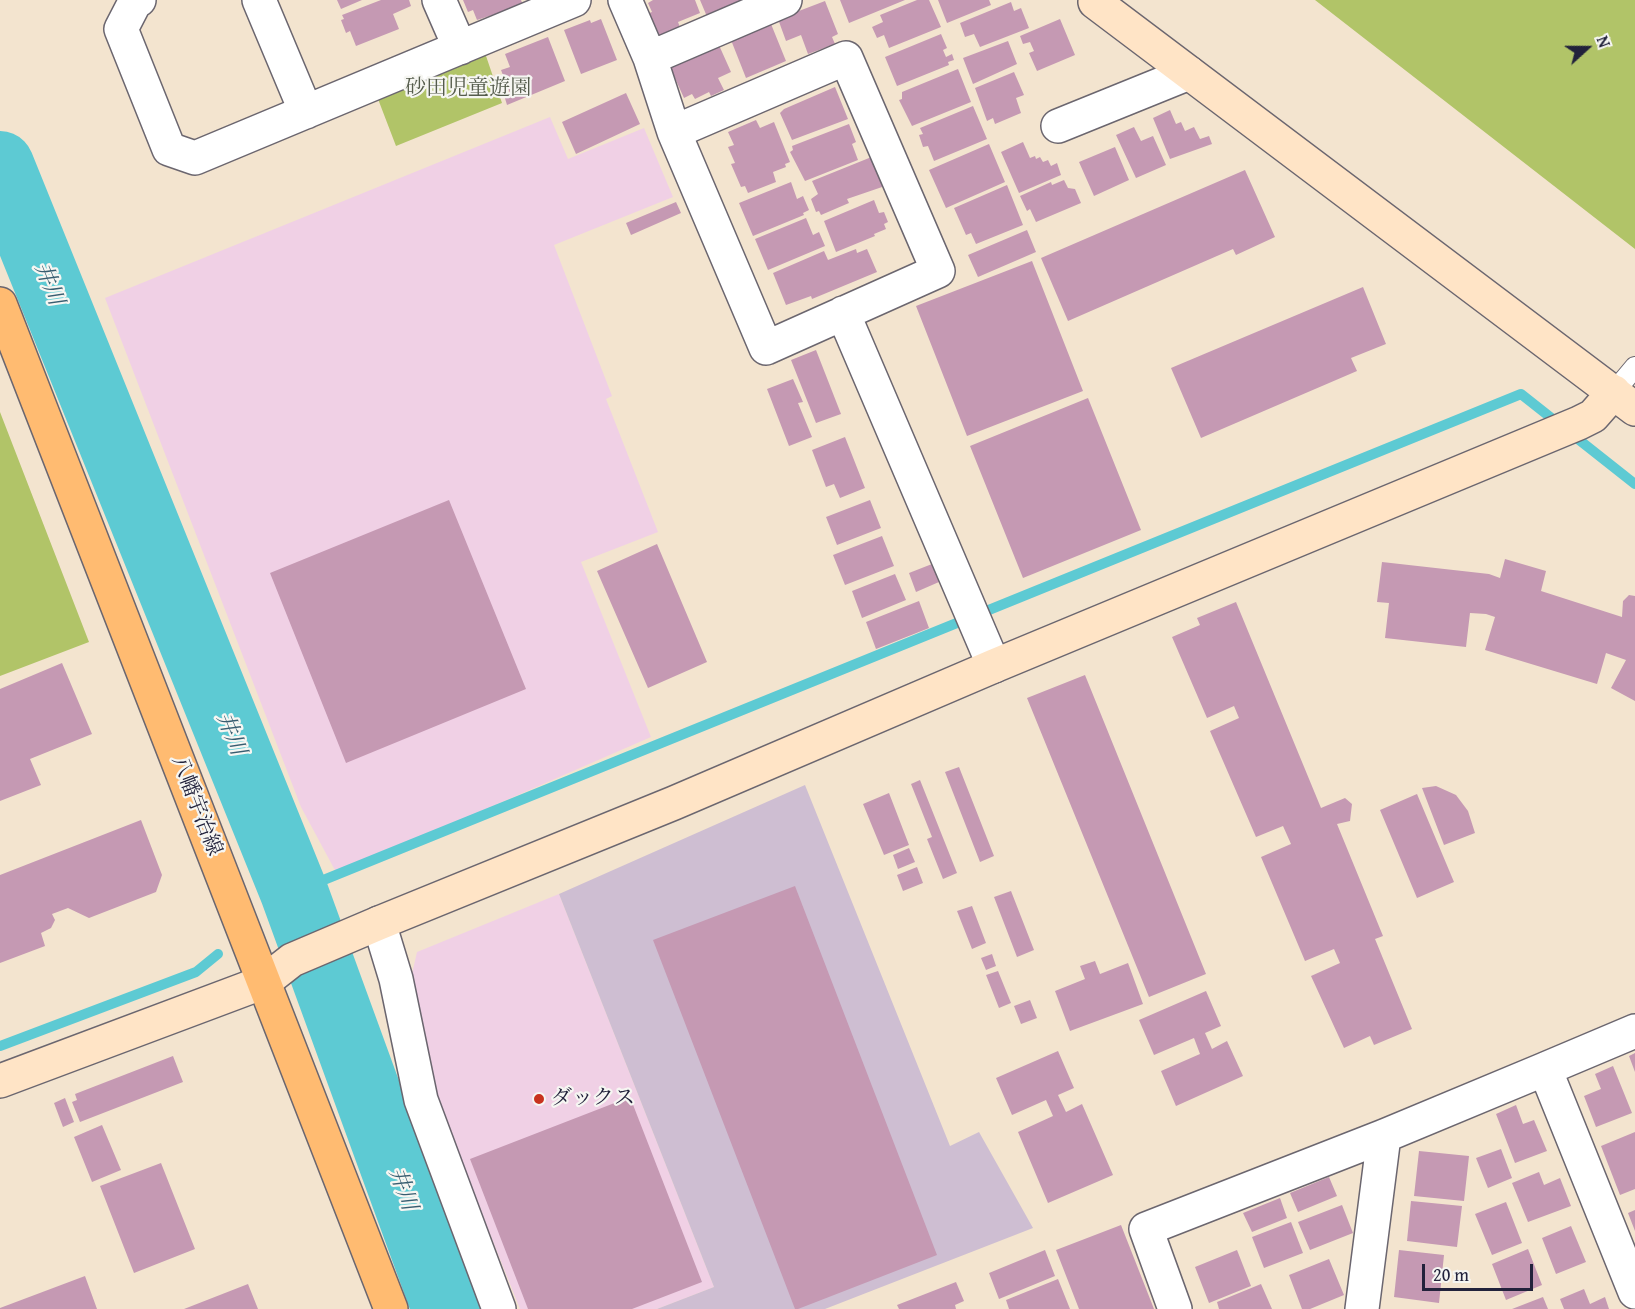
<!DOCTYPE html>
<html>
<head>
<meta charset="utf-8">
<style>
	body { margin:0 }
	#map { position:relative; width:1635px; height:1309px; overflow:hidden; background:#f3e4cf; font-family:"Gentium Book Plus",serif }
	canvas { display:block }
	.north { position:absolute; left:1557px; top:18px; width:60px; height:60px; -webkit-text-stroke:4px #f6f6f2; paint-order:stroke; rotate:69deg; font-size:16px; font-weight:700; line-height:24px; text-align:center; color:#22223b }
	.north::after { content:''; display:block; margin:auto; width:21px; height:27px; background:#22223b; clip-path:polygon(50% 0,100% 100%,50% 72%,0 100%) }
	.scale { position:absolute; left:1422px; top:1264px; width:111px; height:27px; box-sizing:border-box; border:3px solid #22223b; border-top:0; padding-left:8px; font-size:18px; line-height:21px; white-space:nowrap; color:#22223b; -webkit-text-stroke:4px #f6f6f2; paint-order:stroke }
</style>
</head>
<body>
<div id="map">
<canvas width="1635" height="1309"></canvas>
<div class="north">N</div>
<div class="scale">20 m</div>
</div>
<script>
const g = document.querySelector('canvas').getContext('2d');
g.lineJoin = 'round';
function paint(path, color) { g.fillStyle = color; g.fill(path, 'evenodd'); }
const poly = rows => new Path2D(rows.map(r => 'M' + r).join(''));
function stroke(path, color, width, dash) { g.strokeStyle = color; g.lineWidth = width; g.lineCap = dash ? 'butt' : 'round'; g.setLineDash(dash || []); g.stroke(path); }
function write(font, color, halo, rows, align = 'center') {
  g.font = font + ' "Gentium Book Plus","Noto Serif JP",serif'; g.lineWidth = 4.5; g.setLineDash([]); g.textBaseline = 'middle'; g.strokeStyle = halo; g.fillStyle = color; for (const [text, x, y, turn = 0] of rows) {
    g.save(); g.translate(x, y); g.rotate((+turn || 0) * Math.PI / 180); g.textAlign = isNaN(turn) ? turn : align; if (halo) g.strokeText(text, 0, 0); g.fillText(text, 0, 0); g.restore();
  }
}
const built = poly([
	[550,117,568,159,644,128,673,197,554,245,612,396,606,399,658,532,581,562,651,737,337,874,301,807,105,298],
	[559,894,714,1287,657,1309,520,1309,448,1129,428,1069,412,974,417,952]
]);
const industrial = poly([
	[805,785,950,1146,979,1132,1033,1228,825,1309,657,1309,714,1287,559,894]
]);
const green = poly([
	[1315,0,1635,0,1635,249],
	[485,53,502,103,396,146,378,99],
	[0,412,89,642,0,676]
]);
const stream = poly([
	[271,911,294,892,1521,394,1635,484],
	[0,1046,196,972,218,954]
]);
const river = poly([
	[0,165,294,892,446,1309]
]);
const building = poly([
	[337,0,362,0,341,9],
	[381,0,409,0,411,6,393,14,399,29,356,46,350,31,346,33,341,20,344,19,342,15],
	[463,0,521,0,523,5,477,20,473,10,468,12],
	[653,0,695,0,700,13,678,22,681,30,658,40,646,14,652,12,648,3],
	[700,0,753,0,708,19],
	[840,0,905,0,849,23],
	[917,0,929,0,941,27,889,48,884,35,877,38,872,27,883,22,880,15],
	[938,0,989,0,991,5,947,23],
	[825,1,838,34,832,37,835,44,808,54,801,35,786,41,778,19],
	[1011,2,1014,11,1021,8,1029,28,980,47,974,34,965,37,960,23],
	[601,19,617,60,581,74,564,30,590,20,591,23],
	[1060,19,1075,55,1037,71,1029,53,1034,51,1030,42,1023,44,1020,36],
	[771,24,786,61,746,78,731,40],
	[941,34,947,48,943,50,946,57,952,54,954,60,948,62,949,65,897,86,885,57],
	[548,37,565,81,507,105,504,95,510,93,501,70,510,67,505,54],
	[1008,41,1017,64,973,84,963,58],
	[718,43,731,72,718,78,724,90,711,96,709,92,695,99,692,94,684,98,669,65],
	[958,69,971,102,912,126,899,100,902,99,902,92],
	[1014,72,1024,95,1016,98,1021,113,995,124,993,118,987,121,975,88],
	[835,87,848,119,792,140,780,113,784,109],
	[626,93,640,124,576,154,562,122],
	[973,106,987,139,934,161,928,146,923,147,919,135,923,134,920,128],
	[1170,110,1176,124,1181,122,1185,131,1194,127,1200,139,1209,136,1212,144,1170,159,1153,118],
	[756,120,760,128,774,122,790,162,785,164,786,167,773,172,776,182,748,193,745,186,741,187,731,164,735,163,728,147,734,145,728,132],
	[849,124,856,142,852,144,858,160,805,181,790,152,793,150,792,146],
	[1134,127,1141,141,1153,136,1166,165,1136,178,1116,135],
	[1023,142,1030,158,1035,156,1036,159,1040,157,1043,162,1048,160,1051,166,1057,163,1061,175,1019,193,1001,152],
	[989,144,1005,182,946,208,929,170],
	[1115,147,1129,180,1094,196,1079,162],
	[874,156,885,186,847,199,849,203,821,215,819,211,816,212,811,199,818,194,812,181],
	[1245,170,1275,237,1236,255,1233,249,1068,321,1041,258],
	[1064,180,1068,188,1075,189,1081,203,1036,222,1030,209,1027,211,1020,196,1051,182,1052,185],
	[791,182,797,199,803,196,809,210,803,213,804,215,753,236,739,203],
	[1007,185,1023,225,976,244,971,233,966,235,954,208],
	[874,200,879,213,884,212,888,222,884,224,886,229,874,234,875,236,836,252,824,221],
	[676,202,681,213,631,235,626,223],
	[806,218,813,235,819,232,825,246,768,270,755,239],
	[1027,230,1036,252,978,277,968,255],
	[856,249,857,253,867,249,877,272,812,299,811,296,786,305,773,273,824,251,828,260],
	[1032,261,1083,391,967,436,916,306],
	[1363,287,1386,344,1351,358,1357,371,1201,438,1171,368],
	[816,350,841,414,816,423,791,360],
	[793,379,803,402,798,403,812,437,789,446,767,389],
	[1088,398,1141,530,1023,578,970,446],
	[845,437,865,488,840,498,834,484,826,487,812,450],
	[449,500,526,689,346,763,270,573],
	[870,500,881,528,837,545,826,517],
	[882,536,894,566,845,585,833,555],
	[657,544,707,662,648,688,597,571],
	[1505,559,1546,571,1541,591,1622,617,1623,601,1629,595,1635,596,1635,701,1611,688,1626,660,1606,653,1597,684,1485,650,1495,617,1486,614,1470,613,1466,647,1385,638,1389,603,1377,602,1382,562,1489,574,1500,578],
	[932,564,939,582,916,592,909,573],
	[895,574,906,600,862,618,852,591],
	[919,601,929,628,876,649,866,622],
	[1236,602,1321,808,1345,798,1352,804,1350,821,1337,824,1383,936,1375,939,1412,1029,1374,1045,1370,1036,1344,1048,1311,976,1340,963,1334,949,1305,961,1261,857,1291,844,1283,826,1256,837,1210,731,1239,718,1234,706,1207,718,1172,637,1200,625,1197,618],
	[62,663,92,734,30,759,41,785,0,801,0,689],
	[1085,675,1206,974,1149,997,1027,698],
	[959,767,994,856,980,862,945,772],
	[920,780,957,873,943,879,927,839,932,837,911,784],
	[1436,786,1456,795,1468,811,1475,833,1444,845,1422,788],
	[889,793,909,845,884,855,863,804],
	[1417,794,1454,882,1417,898,1380,810],
	[141,820,162,875,156,892,89,918,68,908,52,914,55,920,51,928,41,933,45,946,0,963,0,875],
	[909,848,915,862,898,869,893,855],
	[917,867,923,883,903,891,897,875],
	[795,886,937,1255,798,1309,795,1309,653,940],
	[1011,891,1034,950,1017,957,994,897],
	[972,906,986,943,972,949,957,911],
	[992,954,996,966,986,970,981,958],
	[1095,961,1100,974,1128,963,1143,1004,1070,1031,1055,991,1085,979,1080,966],
	[998,971,1011,1003,999,1008,986,975],
	[1206,991,1221,1026,1205,1033,1212,1049,1227,1041,1243,1076,1176,1106,1161,1071,1200,1054,1194,1038,1154,1055,1139,1020],
	[1030,1000,1037,1018,1021,1024,1014,1006],
	[1058,1051,1074,1088,1058,1095,1066,1112,1082,1104,1113,1175,1048,1203,1018,1132,1053,1116,1046,1100,1012,1115,996,1078],
	[1635,1053,1635,1072,1629,1056],
	[173,1056,183,1082,80,1122,72,1102,77,1100,75,1094],
	[1613,1066,1632,1113,1596,1127,1584,1096,1601,1089,1595,1074],
	[630,1097,702,1282,632,1309,528,1309,470,1159],
	[65,1098,74,1122,63,1127,54,1103],
	[1516,1105,1523,1124,1534,1120,1547,1151,1515,1163,1496,1114],
	[102,1125,121,1170,92,1182,74,1137],
	[1635,1132,1635,1189,1620,1195,1601,1146],
	[1501,1149,1512,1178,1488,1188,1476,1158],
	[1419,1151,1469,1156,1464,1201,1414,1196],
	[161,1163,195,1249,134,1273,100,1186],
	[1539,1172,1544,1185,1560,1178,1571,1206,1528,1222,1512,1183],
	[1329,1177,1337,1196,1298,1212,1290,1193],
	[1280,1198,1287,1218,1252,1232,1243,1213],
	[1411,1201,1462,1206,1457,1247,1407,1241],
	[1506,1202,1522,1243,1492,1255,1475,1214],
	[1342,1205,1353,1233,1310,1250,1298,1222],
	[1635,1210,1635,1231,1628,1213],
	[1291,1222,1303,1253,1264,1268,1252,1237],
	[1121,1225,1154,1309,1079,1309,1056,1250],
	[1571,1226,1586,1262,1556,1274,1542,1238],
	[1528,1249,1542,1285,1506,1300,1492,1264],
	[1045,1250,1055,1276,999,1299,989,1273],
	[1237,1250,1251,1286,1209,1303,1195,1267],
	[1399,1250,1444,1255,1439,1303,1394,1297],
	[1329,1259,1344,1295,1310,1309,1302,1309,1289,1275],
	[85,1276,97,1309,0,1309,0,1308],
	[1058,1279,1070,1309,1009,1309,1006,1300],
	[956,1282,964,1301,955,1305,956,1309,899,1309,897,1305],
	[248,1284,258,1309,184,1309],
	[1261,1284,1272,1309,1219,1309,1217,1302],
	[1584,1289,1590,1304,1605,1297,1609,1309,1564,1309,1560,1299],
	[1543,1297,1548,1309,1512,1309]
]);
const lane = poly([
	[1614,392,1635,367]
]);
const street = poly([
	[139,0,135,2,121,29,169,149,195,158,574,0],
	[259,0,306,112],
	[439,0,460,48],
	[625,0,650,58,674,132,766,348,938,271,846,58,674,132],
	[650,58,785,0],
	[1058,126,1189,73],
	[843,313,994,666],
	[379,923,396,979,421,1100,499,1309],
	[1545,1069,1635,1031],
	[1175,1309,1146,1229,1384,1136,1545,1069,1635,1292],
	[1362,1309,1384,1136]
]);
const secondary = poly([
	[1095,2,1635,409],
	[0,1081,264,982,292,960,379,923,674,803,994,666,1579,423,1593,416,1614,392]
]);
const primary = poly([
	[0,304,391,1309]
]);
const markers = [
	[539,1099,6,"#c8321e"]
];
const parkNames = [
	["砂田児童遊園",468,89]
];
const streetNames = [
	["八幡宇治線",196,806,69]
];
const poiNames = [
	["ダックス",551,1099]
];
const waterNames = [
	["井川",48,284,68],
	["井川",230,734,68],
	["井川",402,1189,70]
];
paint(built, '#f0d0e5');
paint(industrial, '#cebed2');
paint(green, '#b1c468');
stroke(stream, '#5dcad3', 10);
stroke(river, '#5dcad3', 68);
paint(building, '#c599b3');
stroke(lane, '#6b666f', 22);
stroke(street, '#6b666f', 36);
stroke(secondary, '#6b666f', 36);
stroke(primary, '#6b666f', 36);
stroke(lane, '#fff', 20);
stroke(street, '#fff', 33);
stroke(secondary, '#ffe4c6', 33);
stroke(primary, '#ffbb71', 33);
for (const [x, y, r, color] of markers) { const dot = new Path2D(); dot.arc(x, y, r, 0, 2 * Math.PI); g.fillStyle = color; g.fill(dot); stroke(dot, '#f6f6f2', 2); }
write('21px', '#545b4b', '#f6f6f2', parkNames);
write('21px', '#22223b', '#f6f6f2', streetNames);
write('21px', '#22223b', '#f6f6f2', poiNames, 'left');
write('italic 22px', '#375d70', '#f6f6f2', waterNames);
</script>
</body>
</html>
